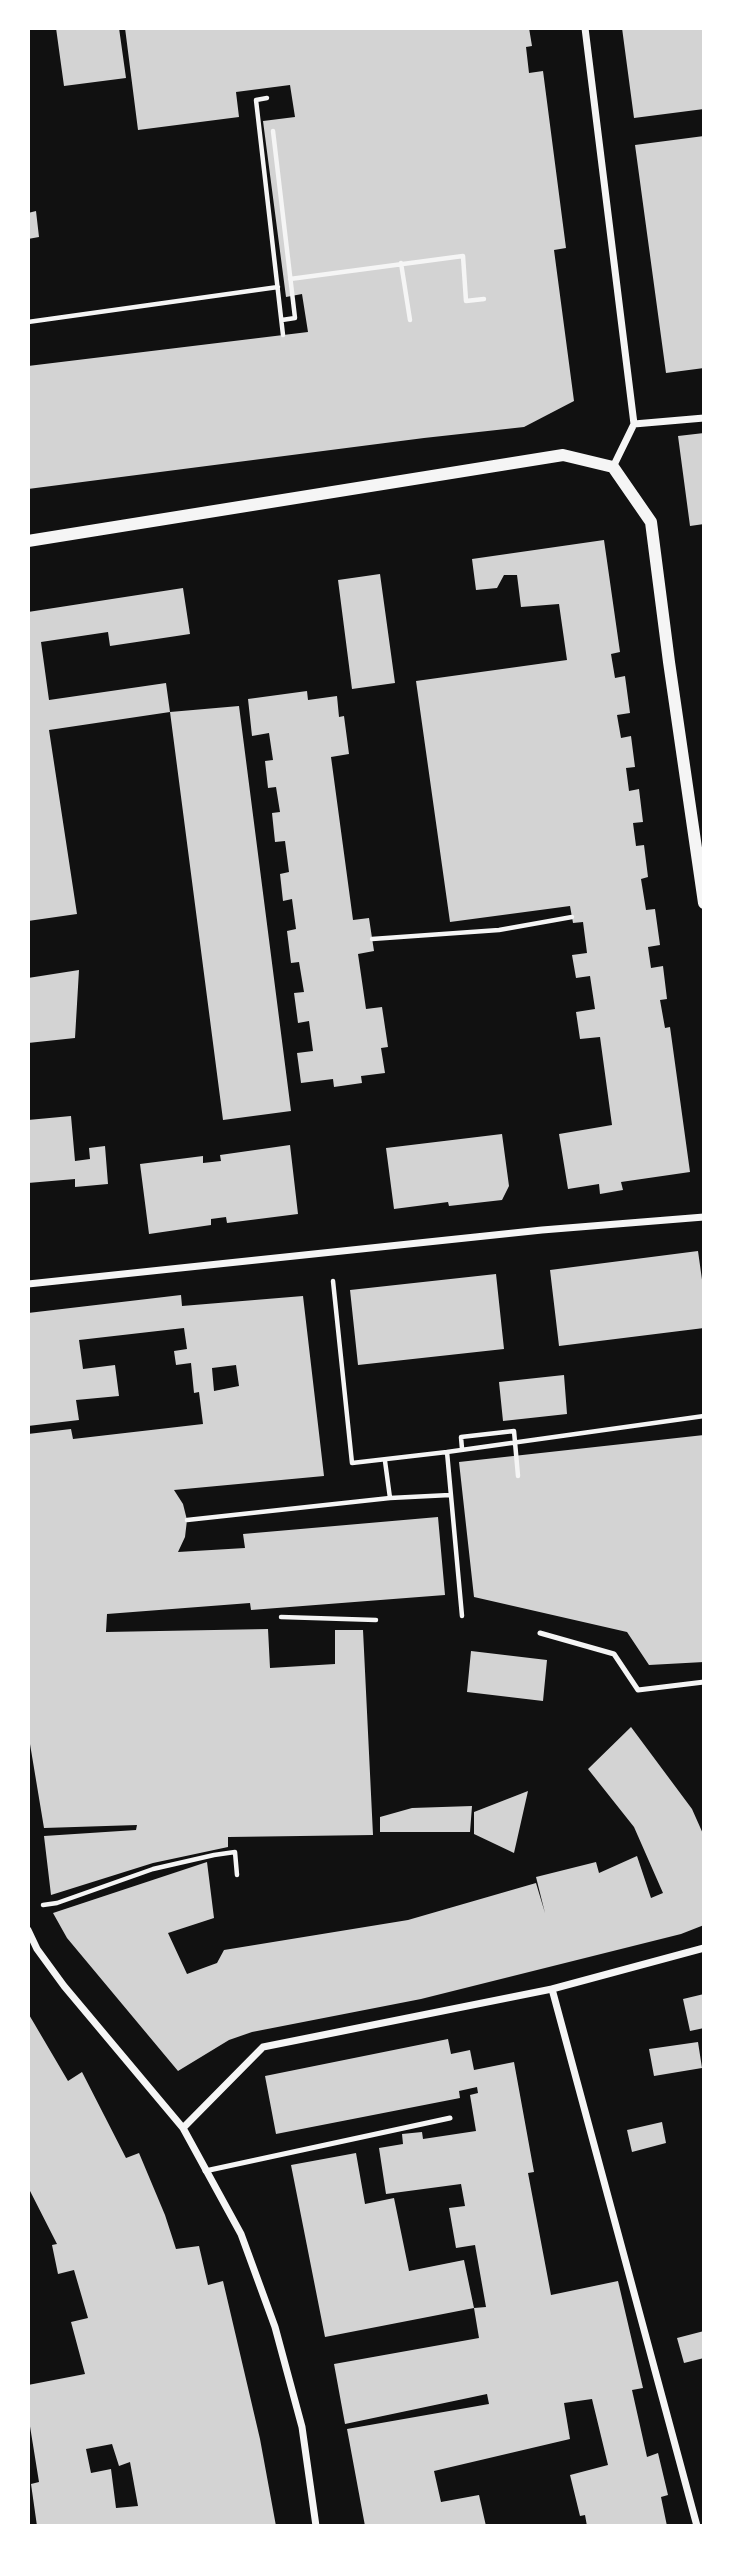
<!DOCTYPE html>
<html>
<head>
<meta charset="utf-8">
<style>
	body { margin:0 }
	#map { position:relative; width:732px; height:2554px; overflow:hidden; background:#111; font-family:"Source Sans 3",sans-serif }
	canvas { display:block }
	.frame { position:absolute; inset:0; border:30px solid #fff; pointer-events:none }
</style>
</head>
<body>
<div id="map">
<canvas width="732" height="2554"></canvas>
<div class="frame"></div>
</div>
<script>
const g = document.querySelector('canvas').getContext('2d');
g.lineJoin = 'round';
function paint(path, color) { g.fillStyle = color; g.fill(path, 'evenodd'); }
const poly = rows => new Path2D(rows.map(r => 'M' + r).join(''));
function stroke(path, color, width, dash) { g.strokeStyle = color; g.lineWidth = width; g.lineCap = dash ? 'butt' : 'round'; g.setLineDash(dash || []); g.stroke(path); }
const building = poly([
	[56,28,119,28,126,78,64,86],
	[125,28,529,28,532,46,526,47,529,73,543,71,566,248,554,250,574,401,524,427,424,438,28,489,28,366,308,332,302,294,286,297,263,121,295,117,290,85,236,92,239,117,138,130],
	[622,28,704,28,704,109,634,118],
	[704,136,704,368,666,373,635,145],
	[36,211,39,237,28,239,28,213],
	[704,433,704,524,690,526,678,436],
	[604,540,620,652,611,654,615,678,625,676,630,713,617,715,621,738,631,736,635,767,626,768,629,791,639,789,643,822,633,823,636,846,644,845,648,877,641,879,646,910,655,909,660,945,648,947,651,968,663,966,667,999,660,1000,665,1028,670,1027,690,1172,621,1182,623,1190,600,1194,599,1184,568,1189,559,1134,612,1125,600,1037,580,1039,576,1012,595,1009,590,976,576,978,572,955,587,953,583,922,573,923,570,906,450,922,416,681,567,660,559,604,521,607,517,575,504,575,497,588,476,590,472,559],
	[380,574,395,683,352,689,338,580],
	[183,588,190,634,110,646,108,632,41,642,49,700,166,683,170,712,49,730,77,914,28,921,28,612],
	[307,691,308,700,337,696,339,717,344,716,349,754,331,757,353,920,369,918,374,951,358,954,366,1009,382,1007,388,1047,381,1048,385,1073,361,1076,362,1083,334,1087,333,1079,301,1083,297,1053,313,1051,309,1021,298,1023,294,993,304,992,299,962,291,963,287,931,296,929,292,899,283,901,280,874,289,872,285,841,275,842,272,813,280,812,276,787,268,788,265,761,273,760,269,733,252,736,248,699],
	[239,706,291,1111,223,1120,170,712],
	[79,970,75,1038,28,1043,28,978],
	[71,1116,75,1161,90,1159,89,1148,105,1146,108,1184,75,1187,75,1179,28,1183,28,1120],
	[502,1134,509,1186,502,1200,449,1206,448,1202,394,1209,386,1148],
	[290,1145,298,1214,227,1223,226,1217,211,1219,211,1225,149,1234,140,1164,203,1156,203,1163,221,1161,220,1155],
	[698,1251,704,1294,704,1328,559,1346,550,1270],
	[496,1274,504,1349,358,1365,350,1290],
	[181,1295,182,1306,303,1296,324,1476,174,1490,183,1504,187,1520,185,1537,178,1552,245,1548,243,1534,438,1517,445,1595,251,1610,250,1603,107,1614,106,1632,268,1629,270,1668,335,1664,335,1630,363,1630,373,1835,228,1837,228,1847,153,1863,51,1895,44,1836,136,1830,137,1825,44,1828,28,1732,28,1434,71,1429,73,1439,203,1424,199,1392,194,1393,191,1363,176,1365,174,1351,187,1349,184,1328,79,1340,83,1369,115,1365,119,1396,76,1400,79,1420,28,1426,28,1313],
	[236,1365,239,1386,214,1391,212,1368],
	[564,1375,567,1414,503,1421,499,1382],
	[704,1435,704,1662,649,1665,627,1632,474,1597,459,1462],
	[471,1651,547,1660,543,1701,467,1692],
	[631,1727,692,1809,704,1836,704,1925,681,1934,421,1999,252,2032,229,2040,178,2071,67,1938,53,1913,207,1862,214,1918,168,1933,187,1974,217,1963,224,1950,408,1920,536,1883,545,1913,536,1877,596,1862,599,1873,637,1856,651,1898,663,1893,634,1827,588,1769],
	[528,1791,514,1853,474,1834,474,1812],
	[472,1806,470,1832,380,1832,380,1817,412,1808],
	[704,1994,704,2028,690,2031,683,1999],
	[28,2013,68,2081,82,2072,126,2158,139,2153,165,2215,176,2249,199,2246,208,2285,223,2281,260,2439,276,2526,37,2526,31,2484,39,2482,28,2414,28,2385,85,2374,71,2322,88,2318,74,2270,58,2274,52,2245,57,2244,28,2187],
	[112,2444,119,2466,130,2462,138,2506,116,2508,111,2469,91,2473,86,2449],
	[448,2039,451,2054,470,2050,474,2070,514,2062,534,2172,528,2173,551,2295,618,2281,643,2388,632,2390,647,2457,658,2453,668,2495,661,2497,667,2526,587,2526,585,2515,580,2516,570,2475,608,2465,592,2399,564,2403,570,2439,434,2471,441,2502,479,2495,486,2526,365,2526,347,2429,489,2404,487,2394,345,2424,334,2364,479,2338,474,2308,325,2337,291,2165,356,2153,365,2204,394,2198,409,2271,464,2260,474,2308,486,2307,475,2245,456,2248,449,2208,465,2206,461,2184,386,2194,379,2148,403,2144,402,2134,422,2132,423,2139,476,2131,470,2095,478,2093,477,2087,459,2091,460,2098,276,2134,265,2076],
	[698,2042,702,2068,654,2076,649,2049],
	[662,2122,666,2143,632,2152,627,2130],
	[704,2331,704,2358,684,2363,677,2338]
]);
const path = poly([
	[267,98,256,100,283,335],
	[273,131,295,318,282,320],
	[401,263,410,320],
	[290,279,463,256,466,301,484,299],
	[28,322,278,287],
	[372,939,499,930,572,917],
	[333,1281,352,1463,447,1452,462,1616],
	[462,1449,461,1437,514,1431,518,1476],
	[447,1452,704,1416],
	[385,1461,390,1498,450,1495],
	[187,1520,390,1498],
	[281,1617,376,1620],
	[43,1905,57,1903,153,1869,214,1855,235,1852,237,1875]
]);
const service = poly([
	[540,1633,614,1654,638,1690,704,1682],
	[205,2171,450,2118]
]);
const minor = poly([
	[585,28,634,424,613,467],
	[634,424,704,418],
	[28,1284,542,1230,704,1217],
	[28,1930,37,1949,64,1986,183,2128,241,2234,275,2327,302,2427,316,2526],
	[552,1989,697,2526],
	[183,2128,263,2047,552,1989,704,1948]
]);
const tertiary = poly([
	[28,541,563,455,613,467,651,522,669,662,704,903]
]);
paint(building, '#d3d3d3');
stroke(path, '#f5f5f5', 4.5);
stroke(service, '#f5f5f5', 5);
stroke(minor, '#f5f5f5', 7);
stroke(tertiary, '#f5f5f5', 12);
</script>
</body>
</html>
